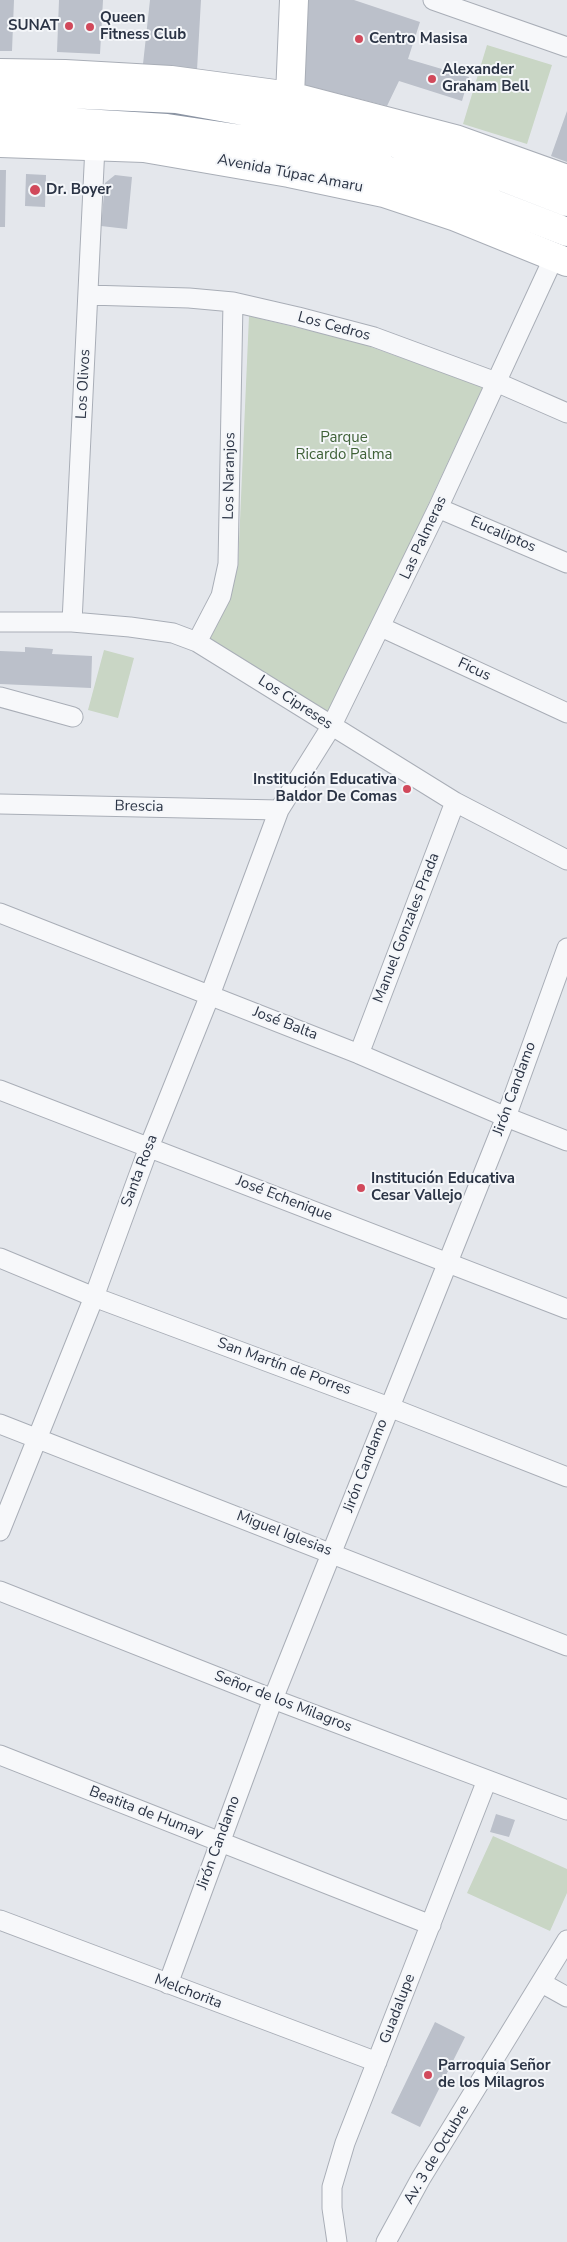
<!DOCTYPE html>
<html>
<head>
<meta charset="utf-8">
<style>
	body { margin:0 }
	canvas { display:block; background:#e4e7ec }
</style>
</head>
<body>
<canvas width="567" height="2242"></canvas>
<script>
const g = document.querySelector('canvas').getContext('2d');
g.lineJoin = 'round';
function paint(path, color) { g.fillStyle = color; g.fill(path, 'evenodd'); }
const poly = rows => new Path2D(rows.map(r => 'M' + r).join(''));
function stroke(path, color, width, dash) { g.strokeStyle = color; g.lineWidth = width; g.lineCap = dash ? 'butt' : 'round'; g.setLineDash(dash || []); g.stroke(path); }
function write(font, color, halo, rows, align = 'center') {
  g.font = font + ' "Nunito Sans",sans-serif'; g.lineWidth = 4; g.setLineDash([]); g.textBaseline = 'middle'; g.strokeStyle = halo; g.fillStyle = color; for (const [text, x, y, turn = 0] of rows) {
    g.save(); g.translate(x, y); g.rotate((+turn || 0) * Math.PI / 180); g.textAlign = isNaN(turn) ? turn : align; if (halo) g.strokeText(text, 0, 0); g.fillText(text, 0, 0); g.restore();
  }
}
const green = poly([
	[487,45,552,65,527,144,463,124],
	[249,316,357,342,483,387,330,715,209,640,227,600,238,566],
	[104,650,134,658,118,718,88,710],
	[493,1836,567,1869,567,1893,550,1931,467,1893]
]);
const building = poly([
	[0,0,14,0,12,51,0,51],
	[59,0,103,0,100,54,57,52],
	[150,0,201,0,197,70,143,64],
	[307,0,354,0,420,22,408,59,469,77,462,101,399,81,387,106,301,84],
	[567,111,567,162,551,156],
	[0,170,6,170,5,227,0,227],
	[26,174,46,175,45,207,25,206],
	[115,175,132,177,127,229,101,226,105,183],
	[25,647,53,649,52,654,92,656,91,688,0,684,0,651,25,652],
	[496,1814,515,1820,509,1837,490,1832],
	[435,2022,465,2037,420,2127,391,2113]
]);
const minor = poly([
	[433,0,567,47],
	[88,295,189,298,233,302,298,317,374,337,496,382,567,413],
	[438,508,567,563],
	[0,622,72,622,130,627,173,633,197,642,455,802,567,860],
	[72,622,95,146],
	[381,627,567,713],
	[197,642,221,596,228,564,233,302],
	[0,697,73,717],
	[0,804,279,810],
	[0,913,359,1054,506,1117,567,1141],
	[359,1054,455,802],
	[0,1090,567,1309],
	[0,1258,94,1297,389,1407,567,1477],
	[0,1424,567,1646],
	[0,1531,94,1297,149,1147,210,995,279,810,331,727,438,508,554,257],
	[0,1591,273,1699,567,1810],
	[0,1755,431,1925],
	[0,1920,377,2062],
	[542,1983,567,1997],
	[168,1984,273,1699,506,1117,567,948],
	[337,2242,332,2208,332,2187,345,2143,487,1780],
	[386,2242,421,2178,567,1940]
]);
const secondary = poly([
	[0,73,65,74,171,80,290,96,455,139,567,179],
	[290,96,294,0],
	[0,143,144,148,289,173,384,193,456,217,567,262]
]);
const trunk = poly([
	[0,91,176,99,304,122,394,143,505,178,567,202],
	[0,118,167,128,275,144,372,166,461,191,567,232]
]);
const markers = [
	[69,26,5,"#d1495b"],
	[90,27,5,"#d1495b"],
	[359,39,5,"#d1495b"],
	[432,79,5,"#d1495b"],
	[35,190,6,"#d1495b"],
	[407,789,5,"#d1495b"],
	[361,1188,5,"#d1495b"],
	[428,2075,5,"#d1495b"]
];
const poiNames = [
	["Queen",100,18],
	["Fitness Club",100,35],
	["SUNAT",59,26,"right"],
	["Centro Masisa",369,39],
	["Alexander",442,70],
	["Graham Bell",442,87],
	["Dr. Boyer",46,190],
	["Institución Educativa",397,780,"right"],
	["Baldor De Comas",397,797,"right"],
	["Institución Educativa",371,1179],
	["Cesar Vallejo",371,1196],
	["Parroquia Señor",438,2066],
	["de los Milagros",438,2083]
];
const streetNames = [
	["Avenida Túpac Amaru",290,174,11],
	["Los Cedros",334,327,15],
	["Los Olivos",84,384,-87],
	["Los Naranjos",230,476,-89],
	["Eucaliptos",503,535,23],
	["Las Palmeras",424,538,-65],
	["Ficus",474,670,25],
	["Los Cipreses",295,703,33],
	["Brescia",139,807,1],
	["Manuel Gonzales Prada",407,928,-69],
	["José Balta",285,1024,21],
	["Jirón Candamo",515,1089,-70],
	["Santa Rosa",140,1171,-69],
	["José Echenique",284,1199,21],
	["San Martín de Porres",284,1367,20],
	["Jirón Candamo",366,1466,-69],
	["Miguel Iglesias",284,1534,21],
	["Señor de los Milagros",283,1702,21],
	["Beatita de Humay",146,1813,21],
	["Jirón Candamo",219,1843,-70],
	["Melchorita",188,1992,21],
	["Guadalupe",398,2009,-69],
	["Av. 3 de Octubre",437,2155,-59]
];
const parkNames = [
	["Parque",344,438],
	["Ricardo Palma",344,455]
];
paint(green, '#c9d6c5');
paint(building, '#bbc0ca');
stroke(minor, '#a9aeb7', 21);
stroke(secondary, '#a9aeb7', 30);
stroke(trunk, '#8b94a3', 30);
stroke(minor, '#f7f8fa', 19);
stroke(secondary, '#fff', 28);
stroke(trunk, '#fff', 28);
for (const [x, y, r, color] of markers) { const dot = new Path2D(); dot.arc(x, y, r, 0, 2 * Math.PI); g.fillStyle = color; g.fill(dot); stroke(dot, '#f4f6f9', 2); }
write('bold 15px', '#2b3445', '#f4f6f9', poiNames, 'left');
write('15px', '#2b3445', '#f4f6f9', streetNames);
write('15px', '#3f6138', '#f4f6f9', parkNames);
</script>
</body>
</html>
